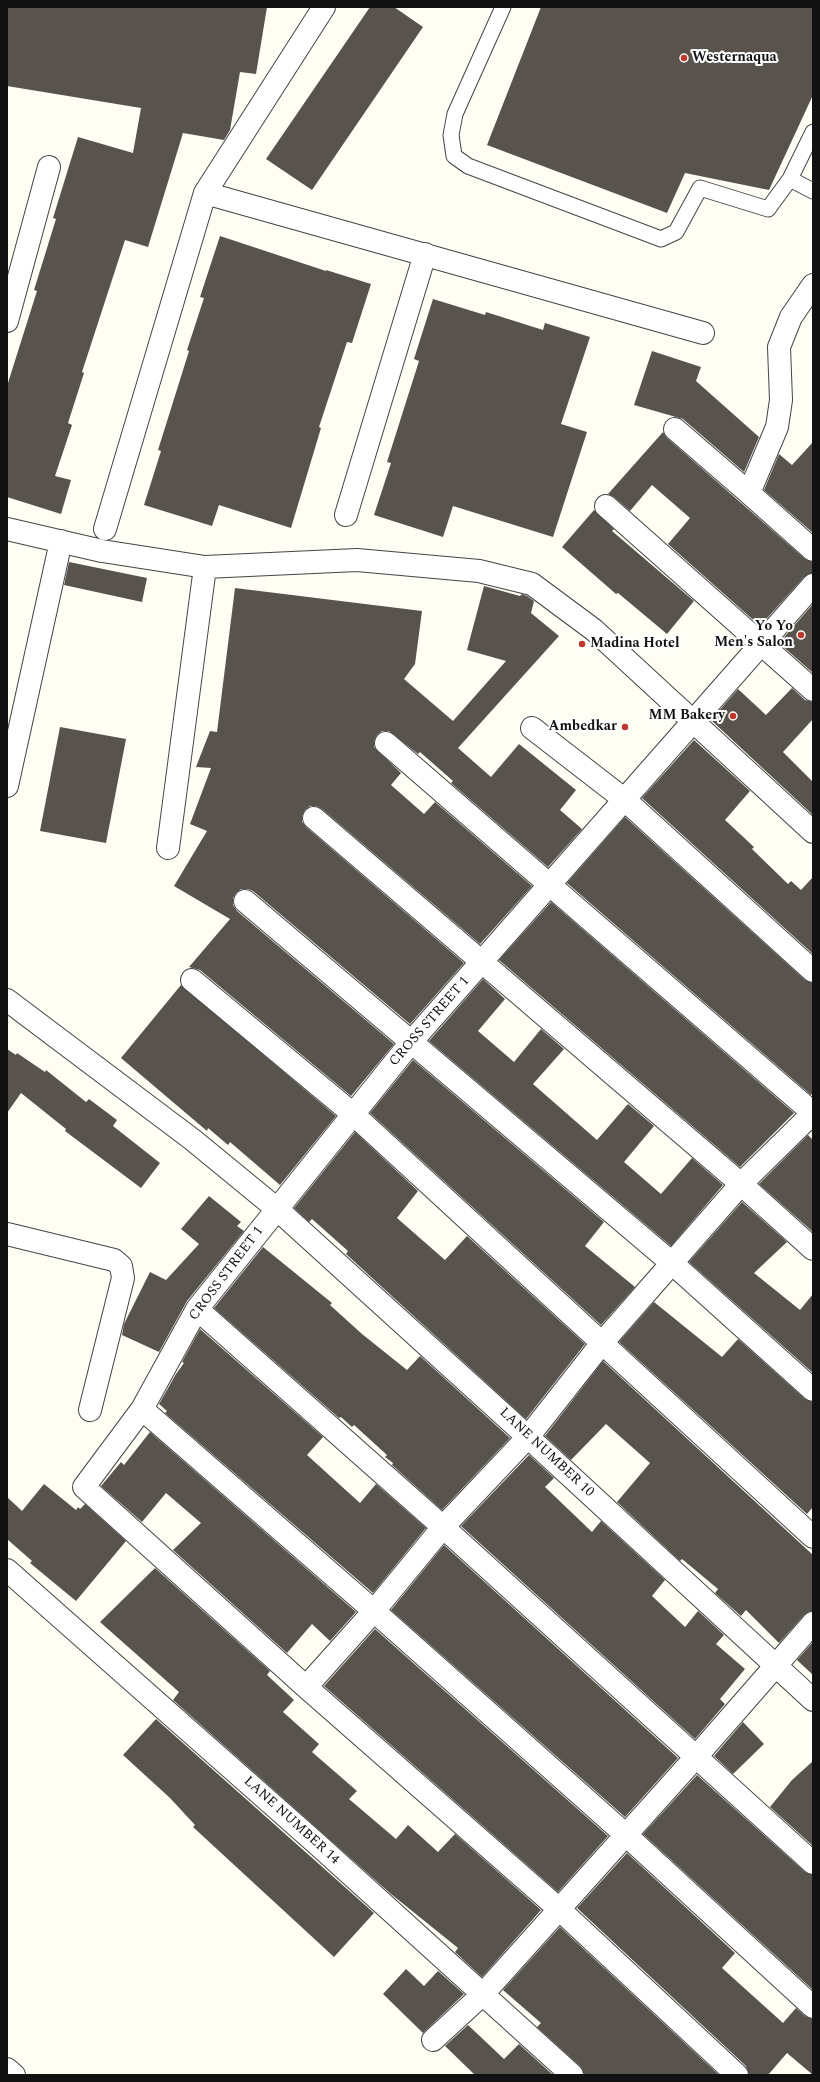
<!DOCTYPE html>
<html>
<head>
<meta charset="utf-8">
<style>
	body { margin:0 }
	#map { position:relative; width:820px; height:2082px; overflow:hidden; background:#fefef5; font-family:Spectral,serif }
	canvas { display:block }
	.frame { position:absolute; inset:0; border:8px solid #111; pointer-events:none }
</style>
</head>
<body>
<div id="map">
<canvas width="820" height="2082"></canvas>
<div class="frame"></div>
</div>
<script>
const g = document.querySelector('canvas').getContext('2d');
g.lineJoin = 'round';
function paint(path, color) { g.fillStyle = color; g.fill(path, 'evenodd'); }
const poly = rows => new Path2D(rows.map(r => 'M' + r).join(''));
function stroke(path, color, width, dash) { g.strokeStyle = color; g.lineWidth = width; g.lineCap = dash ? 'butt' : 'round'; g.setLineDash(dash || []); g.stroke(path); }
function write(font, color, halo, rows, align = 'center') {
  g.font = font + ' Spectral,serif'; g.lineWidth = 4; g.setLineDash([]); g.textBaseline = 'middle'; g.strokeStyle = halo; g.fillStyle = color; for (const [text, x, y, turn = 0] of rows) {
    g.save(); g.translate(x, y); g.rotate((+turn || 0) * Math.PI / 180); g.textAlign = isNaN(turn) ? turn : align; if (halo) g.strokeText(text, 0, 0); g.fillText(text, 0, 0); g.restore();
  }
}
const building = poly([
	[7,7,267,7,256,74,240,72,230,130,224,140,183,133,148,247,125,240,82,372,84,373,68,423,72,425,55,476,71,480,61,514,7,497,7,386,37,291,34,290,56,219,53,218,78,137,133,153,141,108,7,86],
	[370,7,394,7,423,27,312,190,266,159],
	[541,7,813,7,813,95,769,190,685,173,667,213,487,145],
	[220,236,326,271,326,270,371,284,352,343,347,342,319,427,321,428,291,528,219,505,212,526,144,505,161,451,158,450,189,351,187,350,204,298,200,297],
	[433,299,485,315,486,312,543,330,545,323,590,337,561,424,587,432,553,537,453,506,443,537,374,515,391,463,387,462,419,361,414,359],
	[652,351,701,367,696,381,759,437,744,472,683,419,634,405],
	[663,432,667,438,805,559,813,562,813,573,804,577,760,626,668,544,690,518,652,485,630,511,614,497,608,494],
	[813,442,813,533,764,490,779,454,792,465],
	[594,510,614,529,612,531,694,601,667,634,618,593,616,594,562,547],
	[69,562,147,578,142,602,64,585],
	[484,586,520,596,522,594,527,596,534,601,531,613,559,636,458,748,491,777,519,744,576,790,560,810,582,829,548,867,451,783,453,781,420,752,418,754,389,731,382,731,377,735,374,741,374,747,401,773,391,785,424,814,435,802,532,886,480,944,322,809,316,806,310,806,305,810,302,816,302,822,306,827,464,963,410,1024,253,891,248,889,241,889,236,893,233,898,233,905,237,911,394,1044,351,1096,200,970,189,967,230,919,174,886,207,831,190,824,211,768,196,767,210,731,217,732,235,588,422,611,415,664,404,679,453,721,506,661,467,650],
	[813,604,813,673,779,643],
	[792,688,805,700,813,702,813,719,783,752,813,782,813,815,711,720,738,689,766,715],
	[60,727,126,739,106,843,40,831],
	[694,740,750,791,725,820,754,847,752,849,788,884,791,881,801,890,813,877,813,954,642,798],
	[625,817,805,980,813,983,813,1093,811,1095,567,883],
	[551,902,794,1113,740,1167,499,960],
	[483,979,505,999,478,1031,514,1062,541,1029,564,1049,533,1084,597,1140,628,1104,654,1126,624,1162,661,1194,692,1158,723,1185,671,1246,429,1041],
	[181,985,336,1116,280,1185,230,1142,228,1145,208,1128,207,1131,121,1058],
	[7,1049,16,1055,17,1053,45,1072,46,1070,86,1102,89,1099,117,1120,113,1126,160,1163,141,1188,65,1131,66,1129,21,1093,7,1113],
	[413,1060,604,1222,585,1246,635,1287,601,1325,370,1113],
	[355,1132,418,1191,397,1218,445,1260,467,1236,585,1344,526,1419,346,1254,348,1251,312,1219,309,1222,294,1208],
	[808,1135,813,1140,813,1232,759,1184],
	[209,1196,241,1222,237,1226,244,1231,187,1301,159,1352,122,1335,124,1324,150,1272,166,1280,199,1244,181,1229],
	[742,1202,787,1242,754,1273,800,1310,813,1294,813,1373,689,1262],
	[263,1247,332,1303,330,1305,362,1334,407,1370,420,1356,510,1438,442,1510,392,1465,393,1463,385,1457,387,1455,354,1425,352,1427,341,1417,339,1418,214,1308],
	[654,1302,722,1357,738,1339,805,1399,813,1402,813,1507,807,1514,619,1342],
	[200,1329,323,1437,307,1455,360,1503,376,1484,426,1528,373,1593,165,1413,167,1411,159,1404,176,1374,184,1363,182,1362],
	[603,1361,813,1555,813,1611,804,1615,779,1643,746,1610,741,1616,715,1593,718,1589,682,1559,680,1561,617,1502,650,1463,606,1424,571,1460,545,1436],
	[150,1432,356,1612,330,1641,312,1624,287,1653,173,1550,201,1523,166,1493,142,1522,101,1486,121,1462,124,1465],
	[529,1455,554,1478,545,1487,592,1532,601,1521,665,1580,652,1596,685,1627,698,1611,724,1635,716,1644,745,1669,720,1699,725,1704,695,1739,461,1526],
	[44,1484,76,1510,78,1507,80,1509,85,1504,126,1541,76,1601,30,1563,32,1561,7,1539,7,1497,22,1511],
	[444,1545,678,1758,625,1817,391,1610],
	[155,1568,270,1671,267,1675,294,1700,283,1712,319,1744,312,1752,357,1791,349,1799,396,1839,408,1825,438,1852,455,1834,541,1910,482,1977,455,1952,458,1948,391,1894,173,1700,179,1692,100,1622],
	[375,1629,608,1836,558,1892,324,1686],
	[813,1642,813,1675,797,1660],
	[156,1719,374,1913,334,1957,193,1827,195,1825,170,1798,123,1755],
	[743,1722,764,1744,733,1774,714,1756],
	[813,1761,813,1846,770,1807,792,1780],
	[697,1775,805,1872,813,1875,813,1990,643,1834],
	[627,1853,735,1953,722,1968,783,2023,796,2008,805,2016,813,2019,813,2075,787,2053,768,2075,749,2075,746,2066,577,1908],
	[560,1927,719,2075,584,2075,580,2066,537,2027,541,2023,503,1990],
	[406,1969,424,1986,438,1971,464,1994,423,2033,383,1994],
	[468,2025,504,2059,519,2044,553,2075,475,2075,445,2046]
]);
const lane = poly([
	[503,7,455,114,451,135,454,156,468,166,661,239,676,232,700,188,768,209,790,179,813,191],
	[790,179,813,132]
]);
const street = poly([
	[205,193,703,333],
	[813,285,791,317,779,347,781,400,777,427,749,493,813,550],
	[7,321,49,167],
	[675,429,749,493],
	[606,506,813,690],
	[346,515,425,254],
	[7,529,102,551,205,567,357,560,479,571,532,584,594,630,813,832],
	[105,529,205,193,324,7],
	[532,728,625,800,813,971],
	[386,743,813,1113],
	[7,786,61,541],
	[314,818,741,1184,813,1249],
	[168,848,205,567],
	[245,901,673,1264,813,1390],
	[192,980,353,1114,813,1537],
	[7,1000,193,1140,277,1209,528,1437,813,1700],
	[7,1234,114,1260,121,1266,123,1278,90,1410],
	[197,1309,443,1527,813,1863],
	[142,1409,374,1611,626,1835,813,2007],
	[7,1570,317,1844,572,2075],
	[306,1687,374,1611,443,1527,528,1437,602,1343,741,1184,813,1113],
	[433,2040,483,1994,695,1758,813,1623],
	[7,2069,14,2075],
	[737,2075,559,1909,306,1687,84,1487,142,1409,197,1309,412,1041,813,585]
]);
const markers = [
	[684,58,4,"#bb392e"],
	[801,635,4,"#bb392e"],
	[582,644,4,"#bb392e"],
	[733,716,4,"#bb392e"],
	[625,727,4,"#bb392e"]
];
const poiNames = [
	["Westernaqua",692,58,"left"],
	["Yo Yo",793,627],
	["Men's Salon",793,643],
	["Madina Hotel",590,644,"left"],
	["MM Bakery",725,716],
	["Ambedkar",617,727]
];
const streetNames = [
	["CROSS STREET 1",430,1022,-49],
	["CROSS STREET 1",227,1274,-53],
	["LANE NUMBER 10",546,1453,43],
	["LANE NUMBER 14",291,1821,42]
];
paint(building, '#59534d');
stroke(lane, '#444', 17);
stroke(street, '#444', 24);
stroke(lane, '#fff', 15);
stroke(street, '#fff', 22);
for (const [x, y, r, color] of markers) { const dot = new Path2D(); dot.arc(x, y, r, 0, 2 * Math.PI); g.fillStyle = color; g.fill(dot); stroke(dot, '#fff', 1.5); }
write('bold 14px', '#111', '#fff', poiNames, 'right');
write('14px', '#111', '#fff', streetNames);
</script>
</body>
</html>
